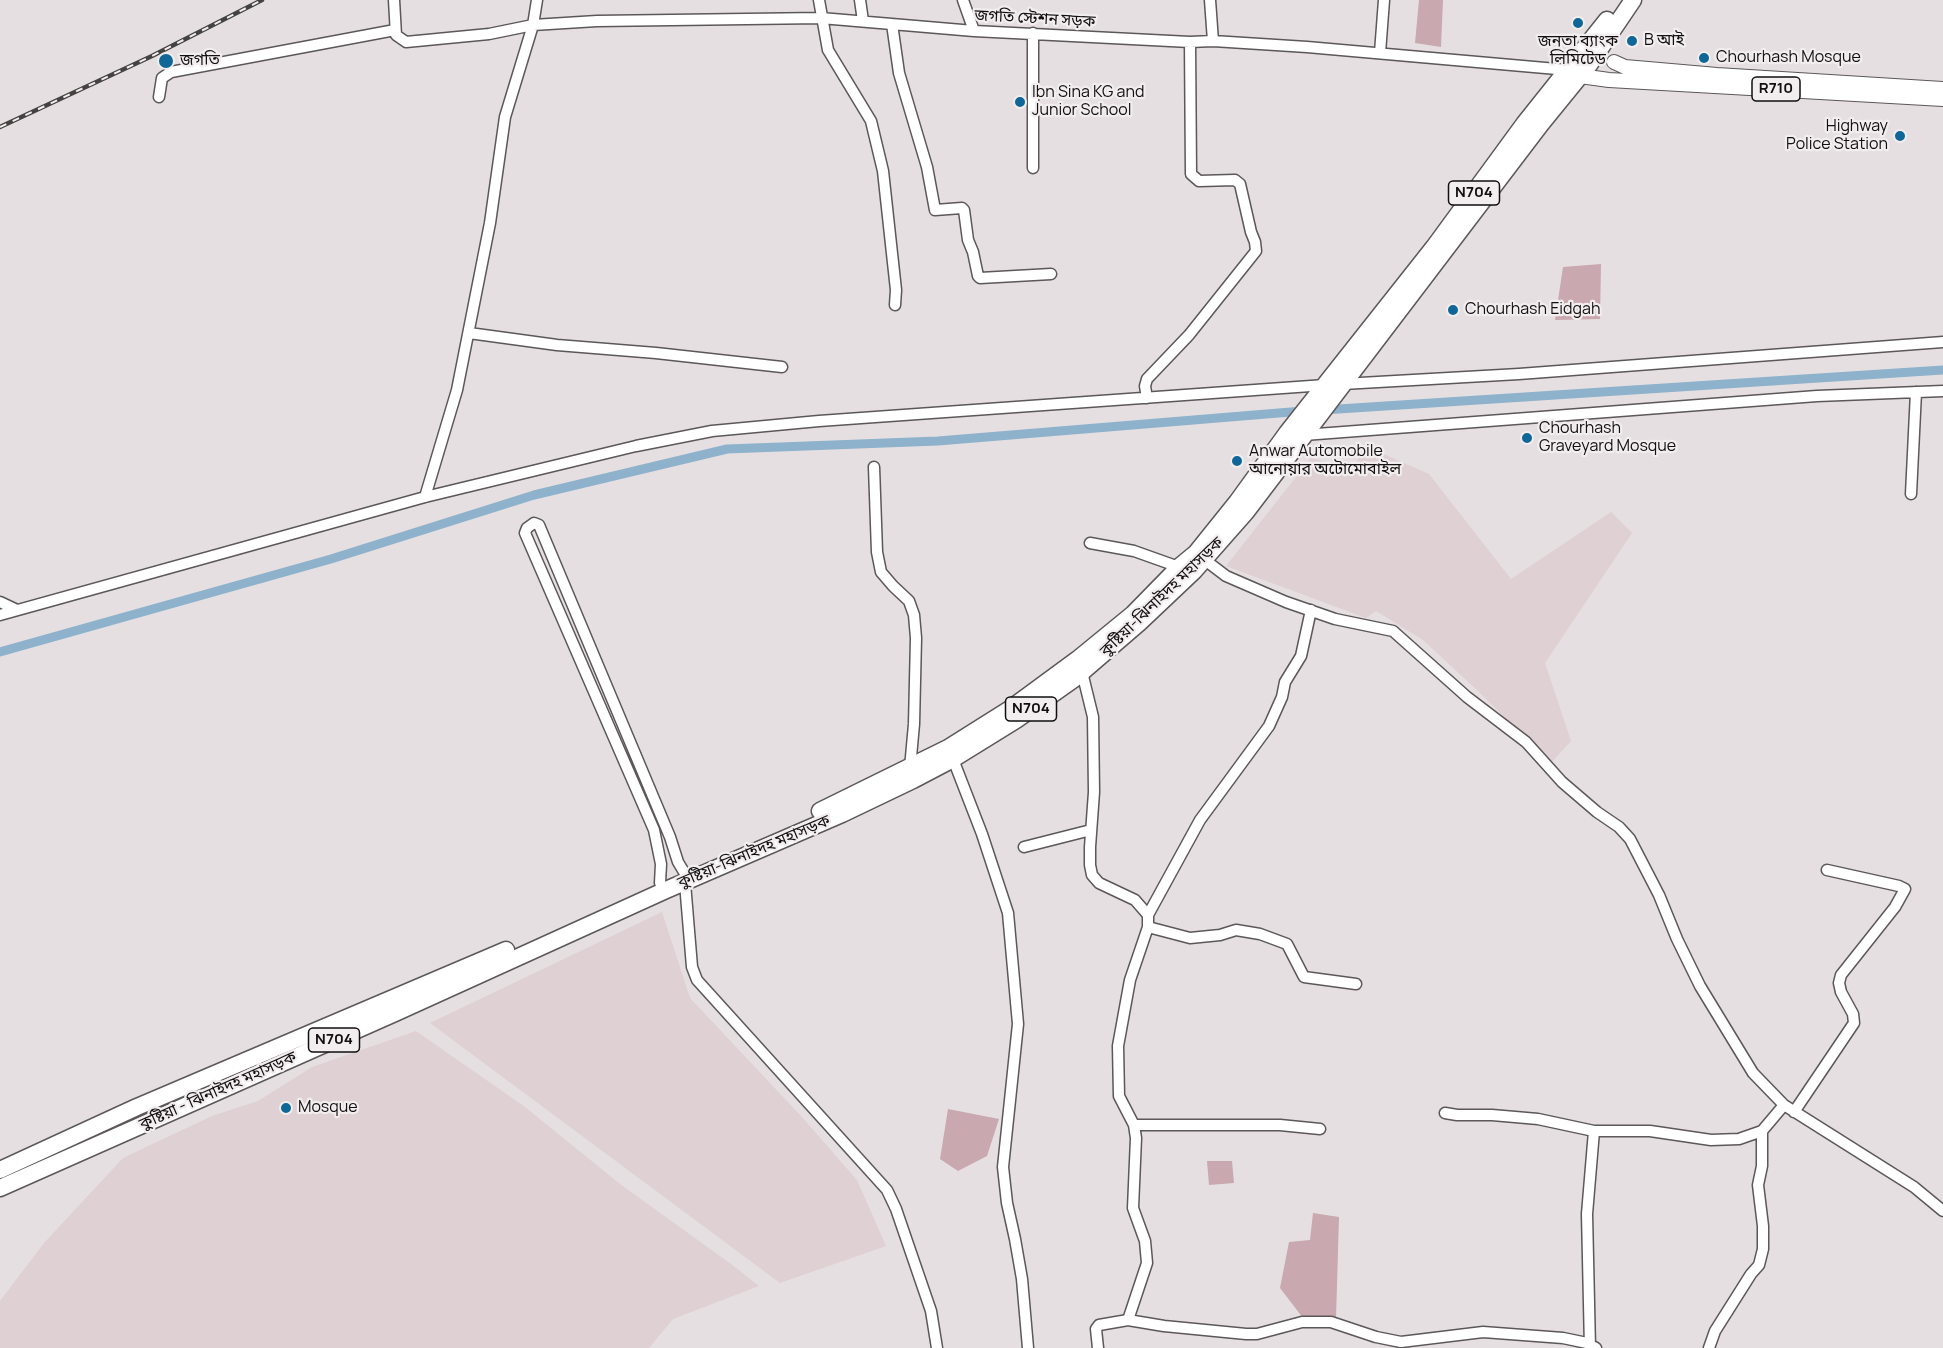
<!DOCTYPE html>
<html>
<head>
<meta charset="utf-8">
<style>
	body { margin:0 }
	canvas { display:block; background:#e5dfe1 }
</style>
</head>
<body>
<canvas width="1943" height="1348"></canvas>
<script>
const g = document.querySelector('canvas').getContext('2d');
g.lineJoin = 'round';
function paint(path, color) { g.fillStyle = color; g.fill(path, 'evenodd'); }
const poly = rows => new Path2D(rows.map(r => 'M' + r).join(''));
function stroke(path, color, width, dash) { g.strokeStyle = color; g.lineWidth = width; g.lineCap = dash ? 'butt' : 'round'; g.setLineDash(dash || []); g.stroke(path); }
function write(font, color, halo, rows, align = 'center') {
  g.font = font + ' Manrope,"Noto Sans Bengali",sans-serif'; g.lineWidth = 4.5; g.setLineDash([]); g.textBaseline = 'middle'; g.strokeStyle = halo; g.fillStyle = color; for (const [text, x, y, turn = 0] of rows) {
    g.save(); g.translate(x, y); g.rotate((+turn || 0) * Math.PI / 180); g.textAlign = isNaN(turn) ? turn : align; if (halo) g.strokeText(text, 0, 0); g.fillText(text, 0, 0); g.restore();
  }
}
const built = poly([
	[1365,446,1429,474,1511,579,1611,512,1632,533,1545,663,1571,741,1551,763,1478,691,1423,640,1376,611,1366,618,1226,566,1311,458,1353,468],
	[662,912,690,998,801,1116,857,1180,886,1246,780,1283,430,1023],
	[416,1031,525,1107,620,1184,731,1264,759,1286,673,1319,649,1348,0,1348,0,1301,44,1243,123,1158,212,1116,258,1101,312,1067]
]);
const green = poly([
	[1419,0,1443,0,1441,47,1415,43],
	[1601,264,1600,319,1555,320,1563,267],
	[948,1109,999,1119,987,1156,958,1171,940,1159],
	[1207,1161,1232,1161,1234,1183,1209,1185],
	[1313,1213,1339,1217,1336,1319,1303,1318,1280,1288,1289,1242,1310,1240]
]);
const canal = poly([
	[1323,410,1943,370],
	[0,652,331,559,534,495,727,449,938,441,1303,411]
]);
const minor = poly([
	[394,0,396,35,406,42,489,34,533,25,597,21,821,18,974,31,1190,42,1213,41,1307,47,1568,70],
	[819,0,828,50,871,121,883,171,896,290,895,305],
	[860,0,863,21],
	[963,0,974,31],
	[1210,0,1213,41],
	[892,24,899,73,927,167,935,210,962,208,964,210,968,240,973,252,978,276,980,278,1051,274],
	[1380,53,1384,0],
	[159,97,162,78,171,72,395,30],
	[1033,168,1033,33],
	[469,333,557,345,656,353,782,367],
	[1147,398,1145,386,1147,379,1189,335,1256,251,1255,242,1251,232,1240,184,1235,180,1199,181,1191,174,1190,42],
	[1304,435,1817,396,1943,391],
	[874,467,877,552,881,572,893,586,909,601,914,615,916,638,914,724,910,768],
	[1911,494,1916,392],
	[425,497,457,390,490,223,505,117,533,25,537,0],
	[1090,543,1134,551,1179,567],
	[1201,557,1226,576,1286,602,1335,619,1393,631,1467,697,1526,742,1562,782,1597,812,1619,827,1630,839,1659,895,1677,939,1700,986,1753,1073,1784,1105,1914,1187,1943,1211],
	[0,602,17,610],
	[0,615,425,497,636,446,712,431,819,421,1325,385,1519,374,1943,342],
	[1081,668,1093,717,1094,792,1090,847,1090,865,1092,875,1099,883,1135,900,1148,915,1148,927,1130,980,1118,1046,1119,1096,1134,1125,1136,1138,1133,1208,1145,1241,1147,1263,1128,1320],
	[951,754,982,834,1008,913,1018,1024,1003,1167,1007,1203,1015,1239,1022,1279,1028,1348],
	[1024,847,1091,830],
	[660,883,661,864,654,830,525,533,527,528,534,523,539,525,670,837,678,862,684,872],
	[685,883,692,967,697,980,887,1190,896,1209,931,1311,937,1348],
	[1148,915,1200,820,1269,726,1282,697,1285,682,1301,656,1311,610],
	[1148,927,1190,938,1220,935,1236,930,1260,934,1287,944,1304,977,1356,984],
	[1794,1112,1854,1023,1853,1014,1841,992,1839,983,1841,975,1895,907,1905,889,1899,886,1827,870],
	[1445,1113,1457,1115,1492,1115,1538,1119,1594,1131,1650,1131,1711,1140,1739,1139,1762,1131,1784,1105],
	[1134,1125,1280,1125,1320,1129],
	[1098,1348,1096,1329,1099,1325,1128,1320,1164,1326,1246,1334,1257,1334,1302,1322,1331,1322,1376,1337,1401,1342,1483,1332,1563,1338,1587,1343,1596,1348],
	[1590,1348,1587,1214,1594,1131],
	[1709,1348,1715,1331,1751,1274,1759,1265,1763,1249,1763,1226,1758,1185,1762,1166,1762,1131]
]);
const major = poly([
	[1614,62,1625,67,1717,75,1943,89],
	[1572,72,1580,76,1609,80,1943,99]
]);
const highway = poly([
	[820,811,948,748,1010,709,1078,659,1133,614,1179,567,1196,553,1237,502,1287,433,1434,247,1524,124,1607,20],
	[0,1170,137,1107,506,950],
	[0,1188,395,1013,666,890,842,814,913,780,953,759,1016,720,1074,679,1139,623,1194,571,1246,512,1541,124,1589,65,1633,0]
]);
const rail = poly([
	[0,127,152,56,262,0]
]);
const markers = [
	[1578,23,6,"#0e6797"],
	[1632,41,6,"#0e6797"],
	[1704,58,6,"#0e6797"],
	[166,61,8,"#0e6797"],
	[1020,102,6,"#0e6797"],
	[1900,136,6,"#0e6797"],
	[1453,310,6,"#0e6797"],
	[1527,438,6,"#0e6797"],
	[1237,461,6,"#0e6797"],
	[286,1108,6,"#0e6797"]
];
const shields = [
	[1776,89,48],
	[1474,193,51],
	[1031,709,51],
	[334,1040,51]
];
const shieldNames = [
	["R710",1776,89],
	["N704",1474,193],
	["N704",1031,709],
	["N704",334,1040]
];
const streetNames = [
	["জগতি স্টেশন সড়ক",1035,19,3],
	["কুষ্টিয়া-ঝিনাইদহ মহাসড়ক",1162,597,-44],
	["কুষ্টিয়া-ঝিনাইদহ মহাসড়ক",754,852,-23],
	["কুষ্টিয়া - ঝিনাইদহ মহাসড়ক",218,1091,-24]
];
const poiNames = [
	["B আই",1644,41],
	["জনতা ব্যাংক",1578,42,"center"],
	["লিমিটেড",1578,60,"center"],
	["Chourhash Mosque",1716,58],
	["জগতি",180,61],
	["Ibn Sina KG and",1032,93],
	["Junior School",1032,111],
	["Highway",1888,127,"right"],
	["Police Station",1888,145,"right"],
	["Chourhash Eidgah",1465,310],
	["Chourhash",1539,429],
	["Graveyard Mosque",1539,447],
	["Anwar Automobile",1249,452],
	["আনোয়ার অটোমোবাইল",1249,470],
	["Mosque",298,1108]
];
paint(built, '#ded0d3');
paint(green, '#c9a8b0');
stroke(canal, '#8fb2cc', 9);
stroke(minor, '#5c5758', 13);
stroke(major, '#5c5758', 16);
stroke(highway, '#5c5758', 19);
stroke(minor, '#fff', 10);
stroke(major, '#fff', 14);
stroke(highway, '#fff', 16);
stroke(rail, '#454242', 4.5);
stroke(rail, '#f2edee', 2, [7]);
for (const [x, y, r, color] of markers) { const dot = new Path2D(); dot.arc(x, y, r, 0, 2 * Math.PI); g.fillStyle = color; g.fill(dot); stroke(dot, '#f2edee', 2); }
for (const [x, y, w] of shields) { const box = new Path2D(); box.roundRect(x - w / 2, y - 12, w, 24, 4.5); g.fillStyle = '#f2edee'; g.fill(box); stroke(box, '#110f0f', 1.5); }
write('bold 15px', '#110f0f', null, shieldNames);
write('16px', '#110f0f', '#f2edee', streetNames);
write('16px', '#110f0f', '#f2edee', poiNames, 'left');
</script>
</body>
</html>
